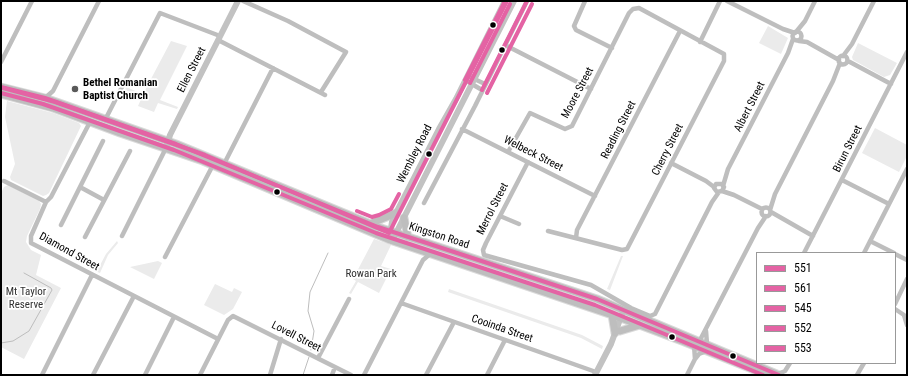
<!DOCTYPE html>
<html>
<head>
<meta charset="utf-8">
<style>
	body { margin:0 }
	#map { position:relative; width:908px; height:376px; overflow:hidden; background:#fff; font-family:"Roboto Condensed",sans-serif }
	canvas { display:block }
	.frame { position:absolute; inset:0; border:2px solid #000; pointer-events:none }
	.legend { position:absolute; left:756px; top:252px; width:140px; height:112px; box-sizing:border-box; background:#fff; border:1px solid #999; margin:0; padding:5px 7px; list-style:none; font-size:12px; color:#000 }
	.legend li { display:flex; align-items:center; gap:8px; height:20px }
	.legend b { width:20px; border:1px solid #999 }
</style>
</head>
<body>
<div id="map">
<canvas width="908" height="376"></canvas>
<div class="frame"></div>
<ul class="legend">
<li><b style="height:5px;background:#e463a4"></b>551</li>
<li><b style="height:5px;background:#e463a4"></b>561</li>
<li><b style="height:5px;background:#e463a4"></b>545</li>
<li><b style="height:5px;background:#e463a4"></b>552</li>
<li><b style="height:5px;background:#e463a4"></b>553</li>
</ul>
</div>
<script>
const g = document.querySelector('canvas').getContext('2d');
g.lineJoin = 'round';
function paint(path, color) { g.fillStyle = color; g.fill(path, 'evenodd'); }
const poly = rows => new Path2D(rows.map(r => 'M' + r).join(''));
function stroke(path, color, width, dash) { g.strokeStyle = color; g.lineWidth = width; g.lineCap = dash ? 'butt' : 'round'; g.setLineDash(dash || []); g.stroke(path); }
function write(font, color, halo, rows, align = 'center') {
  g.font = font + ' "Roboto Condensed",sans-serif'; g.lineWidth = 3.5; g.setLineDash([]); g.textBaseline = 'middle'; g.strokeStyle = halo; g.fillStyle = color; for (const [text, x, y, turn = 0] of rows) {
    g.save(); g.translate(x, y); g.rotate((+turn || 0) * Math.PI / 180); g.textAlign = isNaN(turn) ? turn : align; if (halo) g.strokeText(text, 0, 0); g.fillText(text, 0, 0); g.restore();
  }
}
const green = poly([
	[768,26,788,38,781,54,759,43],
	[171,41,187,46,160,100,178,107,177,109,158,103,154,112,138,106,142,97,125,90,126,87,143,94],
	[858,43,897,63,890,75,884,77,853,60,852,57],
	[7,101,53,113,79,123,81,126,49,193,46,195,43,196,11,180,10,177,15,164,5,117],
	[875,128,907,145,907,156,899,172,862,153],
	[8,185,39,201,41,204,40,209,27,236,26,242,31,250,41,255,36,275,61,288,24,359,1,347,1,193,4,187],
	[374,239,391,245,381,266,391,269,379,293,358,282,351,294,349,293,356,281,353,279],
	[117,241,118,243,108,255,100,273,95,271,98,269,106,254],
	[621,256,623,256,610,290,607,289],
	[158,261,162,263,154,279,130,267],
	[215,284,232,292,234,288,242,292,233,309,224,315,204,305],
	[449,289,582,335,603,346,602,349,581,338,448,292]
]);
const stream = poly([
	[1,343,13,341,29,331,52,290,51,288,24,273],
	[311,350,314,331,308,311,310,292,328,253],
	[303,375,309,357]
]);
const street = poly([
	[243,1,288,21,346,52,321,92],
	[585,1,574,26,576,30,612,48],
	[727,1,783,29,795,33],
	'792.5 36a4.5 4.5 0 1 1 9 0a4.5 4.5 0 1 1-9 0Z',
	[796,32,805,21,815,1],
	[218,40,325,95],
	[799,41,807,42,839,60],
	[700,42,720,1],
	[505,45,591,89],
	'838.5 60a4.5 4.5 0 1 1 9 0a4.5 4.5 0 1 1-9 0Z',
	[843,56,852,44,874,1],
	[848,61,891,84],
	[1,62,32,1],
	[468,76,485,84],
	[465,80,482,90],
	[45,98,53,91,99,1],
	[105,120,160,13,220,36],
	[90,122,51,197,46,202,31,236,31,243,218,339],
	[462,129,595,196],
	[508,152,530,113,565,129,572,126,629,13,633,9,639,8,724,54,724,61,627,249,622,250,548,231],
	[528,162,486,243,483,250,484,255,591,285,631,308,650,316,655,314,712,202,719,192],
	[671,163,706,181,714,187],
	[224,164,273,68],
	[842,180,889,204],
	[4,181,46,202],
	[723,186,728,169,788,53,793,39],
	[80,187,104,200],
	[722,191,724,187,722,184,716,184,714,188,717,192,722,191,734,195,762,209],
	[424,203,475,106,527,1],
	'761.5 212a4.5 4.5 0 1 1 9 0a4.5 4.5 0 1 1-9 0Z',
	[770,210,775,194,833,81,840,63],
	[771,212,813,236],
	[500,216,519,224],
	[61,225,103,141],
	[122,236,166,148],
	[85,237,130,151],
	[576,238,577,230,680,31],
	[870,241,894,253],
	[804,253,907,52],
	[864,253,907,169],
	[895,254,907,260],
	[165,257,213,165],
	[401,303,596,372],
	[895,304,907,279],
	[895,309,904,315,907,325],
	[706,331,707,344],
	[699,342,758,228,766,216],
	[318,358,349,299],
	[695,359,699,354,707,351],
	[778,374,785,371,790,363],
	[42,375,92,275],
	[93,375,134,296],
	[145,375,174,317],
	[200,375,228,320,233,316,351,375],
	[270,375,281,339],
	[332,375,335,367],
	[364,375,423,260,430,254],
	[426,375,454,322],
	[487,375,505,340],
	[687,375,695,359,694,345],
	[857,375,864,363]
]);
const secondary = poly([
	[166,148,170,135,238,1],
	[390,235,392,222,396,213,439,129,456,99,505,1],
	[392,241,514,1],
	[595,375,611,344,622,314]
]);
const primary = poly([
	[1,87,45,98,176,144,378,227,597,299,779,375],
	[1,94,53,108,120,133,203,161,390,240,621,318,682,341,767,375],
	[404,218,408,237],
	[372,223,396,213],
	[612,315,615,333],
	[620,331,640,325]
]);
const bus1 = poly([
	[1,87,45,98,176,144,378,227,597,299,779,375]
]);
const bus2 = poly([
	[1,93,43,104,174,150,376,233,595,305,763,375]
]);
const bus3 = poly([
	[3,88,55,102,205,155,389,233,507,1],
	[357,211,372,217,379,215,391,209,399,194]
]);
const bus4 = poly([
	[465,80,505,1],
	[482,90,527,1]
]);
const bus5 = poly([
	[470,83,510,4],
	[487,93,532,4]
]);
const markers = [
	[493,25,3.5,"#000"],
	[502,50,3.5,"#000"],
	[75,89,4,"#595959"],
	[429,154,3.5,"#000"],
	[277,192,3.5,"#000"],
	[672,337,3.5,"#000"],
	[733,356,3.5,"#000"]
];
const streetNames = [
	["Ellen Street",192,70,-63],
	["Moore Street",578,93,-62],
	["Albert Street",750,107,-63],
	["Reading Street",619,130,-63],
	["Birun Street",848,149,-63],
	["Cherry Street",668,150,-63],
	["Wembley Road",415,154,-63],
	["Welbeck Street",533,154,27],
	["Merrol Street",493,209,-63],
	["Kingston Road",439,236,18],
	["Diamond Street",69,252,29],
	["Cooinda Street",502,329,19],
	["Lovell Street",296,337,27]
];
const poiNames = [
	["Bethel Romanian",83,83],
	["Baptist Church",83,96]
];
const parkNames = [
	["Rowan Park",371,274],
	["Mt Taylor",26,292],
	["Reserve",26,305]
];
paint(green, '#ebebeb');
stroke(stream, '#bdbdbd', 1);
stroke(primary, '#dbdbdb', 9);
stroke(street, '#bebebe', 4.5);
stroke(secondary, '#c2c2c2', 6);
stroke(primary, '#bebebe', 7);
stroke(bus1, '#e463a4', 4);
stroke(bus2, '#e463a4', 4);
stroke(bus3, '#e463a4', 4);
stroke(bus4, '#e463a4', 4);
stroke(bus5, '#e463a4', 4);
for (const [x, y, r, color] of markers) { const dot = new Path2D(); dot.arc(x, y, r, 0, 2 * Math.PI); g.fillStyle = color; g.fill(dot); stroke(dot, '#fff', 1.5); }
write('11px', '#000', '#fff', streetNames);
write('bold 11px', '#000', '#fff', poiNames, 'left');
write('11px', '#313131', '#fff', parkNames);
</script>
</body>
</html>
